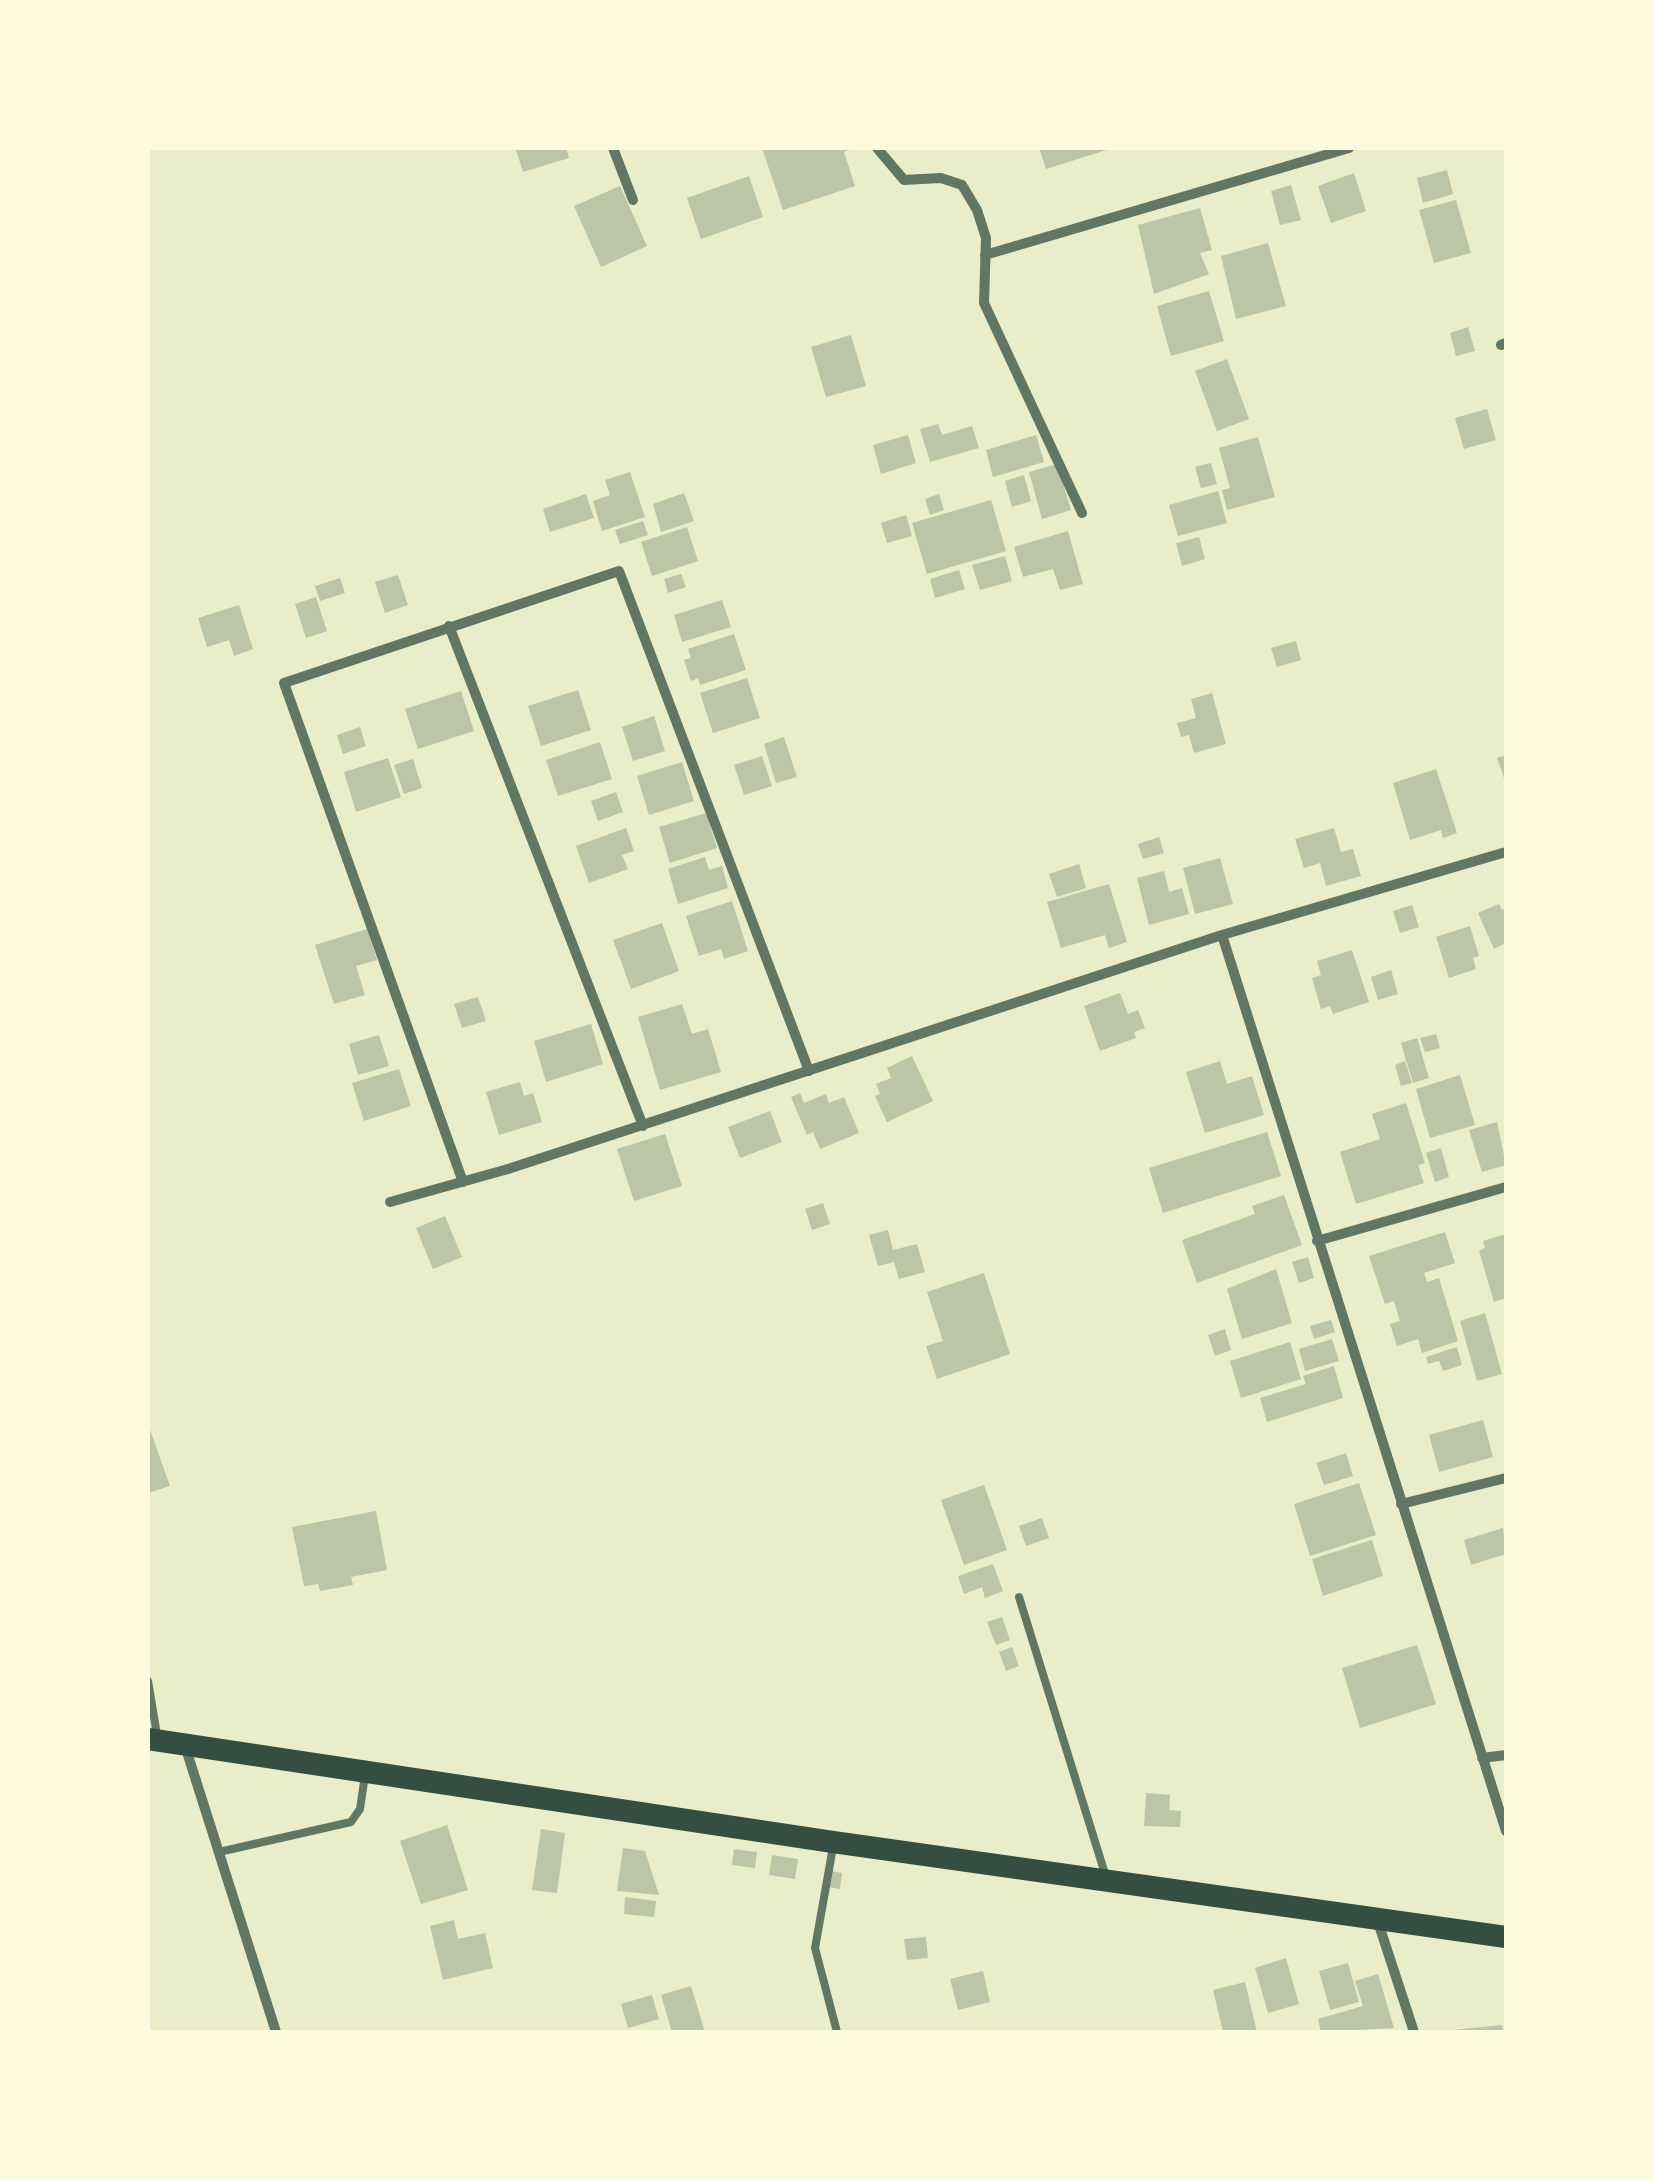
<!DOCTYPE html>
<html>
<head>
<meta charset="utf-8">
<style>
	body { margin:0 }
	#map { position:relative; width:1654px; height:2180px; overflow:hidden; background:#e9edc9; font-family:Rubik,sans-serif }
	canvas { display:block }
	.frame { position:absolute; inset:0; border:150px solid #fefae0; pointer-events:none }
</style>
</head>
<body>
<div id="map">
<canvas width="1654" height="2180"></canvas>
<div class="frame"></div>
</div>
<script>
const g = document.querySelector('canvas').getContext('2d');
g.lineJoin = 'round';
function paint(path, color) { g.fillStyle = color; g.fill(path, 'evenodd'); }
const poly = rows => new Path2D(rows.map(r => 'M' + r).join(''));
function stroke(path, color, width, dash) { g.strokeStyle = color; g.lineWidth = width; g.lineCap = dash ? 'butt' : 'round'; g.setLineDash(dash || []); g.stroke(path); }
const building = poly([
	[525,148,566,148,569,158,523,172,516,150],
	[762,148,855,148,844,152,855,186,783,210],
	[1039,148,1113,148,1046,169],
	[1447,170,1453,194,1423,203,1417,178],
	[1354,173,1366,211,1331,223,1318,186],
	[749,176,763,217,701,239,687,198],
	[1291,185,1301,220,1280,225,1271,191],
	[620,186,647,246,601,267,574,206],
	[1456,200,1471,253,1434,263,1419,210],
	[1200,208,1212,250,1200,253,1209,274,1154,294,1138,225],
	[1268,243,1286,306,1236,319,1221,256],
	[1209,291,1224,341,1171,356,1157,306],
	[1468,327,1475,351,1456,356,1450,333],
	[851,335,866,386,826,397,811,347],
	[1227,359,1249,419,1217,431,1195,371],
	[1487,409,1496,440,1464,449,1455,418],
	[938,424,942,435,972,426,979,448,930,462,920,429],
	[908,435,916,463,881,474,873,445],
	[1036,435,1044,462,993,477,986,450],
	[1258,437,1275,497,1227,510,1222,490,1230,488,1219,448],
	[1211,463,1217,484,1201,488,1195,467],
	[1057,464,1071,510,1042,519,1029,472],
	[630,472,645,517,602,531,593,501,610,495,605,480],
	[1024,475,1031,501,1012,507,1005,481],
	[1218,491,1227,523,1178,536,1169,505],
	[684,493,694,521,661,532,653,504],
	[586,494,594,518,550,532,543,509],
	[939,494,944,510,930,515,925,499],
	[991,500,1006,551,927,574,912,523],
	[906,515,912,536,887,543,881,523],
	[643,521,648,535,620,544,615,530],
	[687,527,698,561,652,576,641,542],
	[1068,531,1083,584,1060,590,1053,569,1023,577,1014,547],
	[1199,537,1205,559,1182,566,1176,543],
	[1005,556,1012,581,980,590,972,565],
	[959,570,965,589,935,598,930,579],
	[681,574,686,587,668,593,664,579],
	[398,575,408,605,385,613,375,582],
	[340,578,345,593,320,601,315,586],
	[316,597,327,631,306,638,295,604],
	[722,600,731,627,682,642,674,615],
	[239,605,253,649,234,656,229,640,207,647,198,618],
	[734,634,746,670,700,685,698,678,691,681,684,660,691,658,688,649],
	[1296,641,1301,660,1277,667,1271,648],
	[747,678,760,718,713,733,700,693],
	[578,690,591,730,541,746,528,706],
	[461,691,474,731,418,749,405,709],
	[1212,693,1226,744,1194,753,1189,735,1181,737,1177,723,1196,718,1191,699],
	[654,716,665,751,633,761,622,727],
	[360,727,366,746,343,754,337,735],
	[784,737,797,777,776,783,764,744],
	[600,742,612,779,558,796,546,760],
	[1506,755,1506,784,1497,758],
	[762,756,772,786,744,795,734,765],
	[388,758,401,797,356,812,344,772],
	[413,759,422,788,404,794,394,765],
	[682,762,694,801,649,815,637,776],
	[1436,769,1457,833,1443,838,1441,830,1410,840,1393,783],
	[616,792,623,812,598,821,591,801],
	[706,813,717,848,670,863,659,827],
	[626,828,634,851,622,855,628,869,589,883,576,846],
	[1334,828,1341,852,1353,849,1361,876,1326,886,1320,863,1304,868,1295,839],
	[1159,837,1164,853,1143,859,1138,844],
	[705,857,709,870,722,866,728,888,678,904,668,869],
	[1220,858,1233,904,1195,914,1183,868],
	[1079,864,1086,888,1057,897,1049,874],
	[1164,871,1169,892,1182,888,1189,914,1149,925,1137,878],
	[1109,884,1127,942,1109,948,1105,935,1061,948,1047,902],
	[732,901,748,951,724,959,721,949,699,956,686,916],
	[1499,904,1502,910,1506,908,1506,943,1494,949,1478,913],
	[1412,905,1419,927,1400,933,1393,911],
	[662,923,679,971,631,989,613,940],
	[1470,926,1479,956,1473,958,1476,969,1449,978,1436,937],
	[367,929,377,960,356,966,365,995,334,1004,315,945],
	[1352,950,1369,1002,1333,1014,1330,1006,1321,1009,1312,978,1321,975,1317,961],
	[1391,970,1398,994,1378,1000,1371,977],
	[1120,993,1128,1014,1138,1010,1145,1028,1134,1032,1136,1038,1100,1051,1084,1006],
	[478,997,486,1021,462,1028,454,1004],
	[682,1004,692,1034,708,1029,721,1072,660,1090,638,1017],
	[591,1024,603,1064,546,1082,534,1041],
	[1436,1034,1440,1048,1425,1052,1420,1038],
	[379,1035,389,1066,358,1075,349,1044],
	[1417,1038,1429,1078,1413,1083,1401,1043],
	[912,1056,933,1101,887,1122,875,1096,880,1094,876,1084,891,1078,887,1068],
	[1220,1061,1227,1084,1252,1076,1264,1115,1205,1133,1186,1072],
	[1405,1061,1412,1083,1401,1086,1395,1065],
	[399,1069,411,1106,364,1121,352,1083],
	[1460,1075,1475,1125,1430,1138,1416,1089],
	[520,1082,524,1096,533,1093,542,1122,499,1135,486,1092],
	[800,1093,804,1103,826,1094,829,1103,844,1097,859,1133,820,1149,813,1132,807,1135,791,1097],
	[1406,1103,1425,1163,1418,1165,1424,1183,1356,1204,1340,1152,1380,1139,1372,1114],
	[770,1111,782,1142,740,1158,728,1127],
	[1497,1122,1506,1165,1482,1172,1469,1130],
	[1267,1132,1281,1176,1163,1213,1149,1168],
	[665,1134,682,1186,634,1201,617,1149],
	[1441,1148,1449,1177,1435,1182,1426,1153],
	[1284,1195,1302,1245,1197,1283,1182,1240,1255,1214,1252,1206],
	[823,1203,830,1224,812,1230,805,1209],
	[445,1216,462,1257,433,1269,416,1228],
	[888,1230,893,1250,917,1244,925,1272,899,1279,894,1262,878,1266,869,1235],
	[1445,1232,1455,1263,1424,1273,1427,1282,1439,1278,1458,1341,1422,1353,1418,1339,1397,1346,1390,1324,1400,1321,1394,1301,1385,1304,1369,1256],
	[1506,1234,1506,1298,1494,1302,1479,1251,1485,1248,1483,1241],
	[1308,1257,1314,1278,1299,1283,1292,1262],
	[1276,1269,1292,1323,1242,1339,1227,1289],
	[984,1273,1010,1354,937,1379,926,1346,943,1341,927,1292],
	[1485,1313,1502,1374,1477,1381,1460,1321],
	[1331,1320,1335,1332,1314,1339,1310,1326],
	[1225,1329,1231,1350,1215,1356,1208,1335],
	[1332,1339,1339,1361,1305,1371,1299,1349],
	[1290,1342,1301,1379,1241,1398,1230,1361],
	[1457,1347,1462,1365,1443,1371,1439,1361,1428,1364,1426,1357],
	[1334,1366,1343,1398,1267,1422,1260,1398,1306,1384,1303,1376],
	[1483,1420,1493,1457,1439,1472,1429,1435],
	[148,1424,170,1486,148,1493],
	[1346,1453,1353,1476,1324,1485,1316,1463],
	[1359,1483,1376,1535,1310,1556,1294,1504],
	[984,1485,1007,1550,964,1565,941,1500],
	[376,1511,387,1570,351,1577,353,1585,320,1591,318,1584,304,1586,292,1527],
	[1042,1518,1049,1538,1026,1546,1019,1526],
	[1503,1528,1506,1554,1471,1565,1464,1540],
	[1372,1540,1383,1576,1323,1596,1312,1559],
	[993,1564,1003,1591,985,1598,982,1587,964,1594,958,1576],
	[1002,1617,1010,1640,996,1645,987,1622],
	[1417,1645,1436,1704,1360,1728,1342,1668],
	[1012,1647,1019,1666,1006,1671,999,1652],
	[1146,1793,1170,1795,1169,1810,1181,1811,1180,1827,1144,1826],
	[447,1825,468,1890,421,1904,400,1841],
	[541,1829,565,1833,557,1893,532,1890],
	[623,1848,645,1851,659,1895,617,1891],
	[734,1849,757,1852,755,1868,732,1865],
	[772,1855,798,1859,795,1879,769,1875],
	[831,1871,842,1873,840,1889,828,1887],
	[625,1897,656,1901,654,1917,624,1914],
	[454,1920,458,1939,485,1933,493,1968,443,1980,430,1926],
	[926,1937,928,1958,907,1960,904,1939],
	[1286,1958,1299,2004,1268,2013,1255,1968],
	[1348,1963,1359,2002,1330,2010,1319,1971],
	[983,1971,990,2002,958,2010,950,1979],
	[1378,1974,1394,2028,1321,2032,1318,2019,1363,2006,1355,1981],
	[1245,1982,1257,2032,1223,2032,1213,1990],
	[691,1986,705,2032,672,2032,661,1995],
	[652,1995,659,2019,628,2028,621,2004],
	[1502,2025,1503,2032,1453,2032,1453,2030]
]);
const service = poly([
	[1019,1597,1106,1877],
	[148,1681,157,1735],
	[833,1847,815,1948,837,2032],
	[219,1852,351,1822,360,1809,365,1775]
]);
const minor = poly([
	[613,148,633,200],
	[877,148,904,180,941,178,962,185,977,210,986,238,984,303,1082,513],
	[985,255,1349,148],
	[1501,345,1506,343],
	[449,626,643,1126],
	[1222,935,1506,1831],
	[463,1182,284,683,619,571,809,1071],
	[390,1202,508,1169,1222,935,1506,852],
	[1317,1241,1506,1187],
	[1401,1504,1506,1478],
	[185,1746,276,2032],
	[1482,1758,1506,1755],
	[1377,1919,1414,2032]
]);
const trunk = poly([
	[148,1739,833,1842,1506,1937]
]);
paint(building, '#bcc5a7');
stroke(service, '#617663', 8);
stroke(minor, '#617663', 10);
stroke(trunk, '#344e41', 22);
</script>
</body>
</html>
